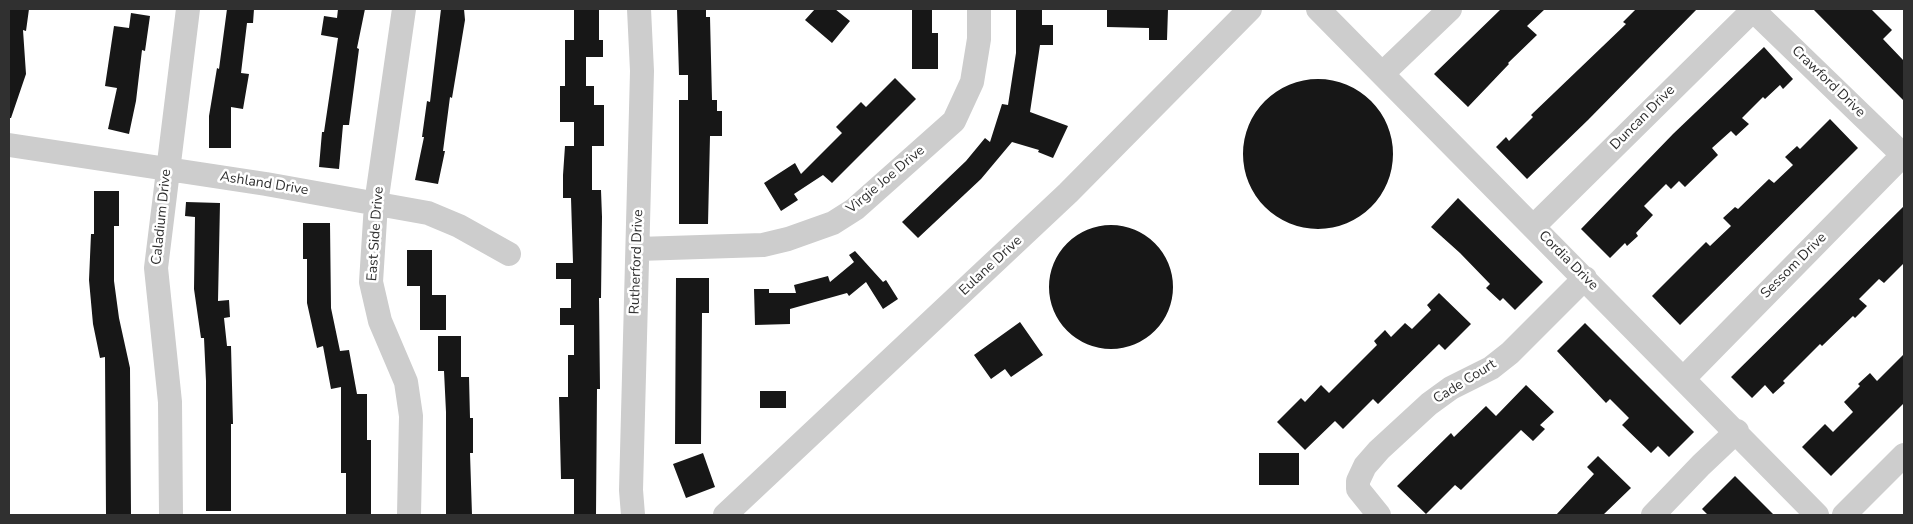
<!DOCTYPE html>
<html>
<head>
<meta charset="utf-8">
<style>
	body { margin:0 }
	#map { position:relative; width:1913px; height:524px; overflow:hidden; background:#fff; font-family:"Nunito Sans",sans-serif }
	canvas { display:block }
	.frame { position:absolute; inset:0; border:10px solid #303030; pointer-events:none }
</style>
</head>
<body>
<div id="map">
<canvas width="1913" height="524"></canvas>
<div class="frame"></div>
</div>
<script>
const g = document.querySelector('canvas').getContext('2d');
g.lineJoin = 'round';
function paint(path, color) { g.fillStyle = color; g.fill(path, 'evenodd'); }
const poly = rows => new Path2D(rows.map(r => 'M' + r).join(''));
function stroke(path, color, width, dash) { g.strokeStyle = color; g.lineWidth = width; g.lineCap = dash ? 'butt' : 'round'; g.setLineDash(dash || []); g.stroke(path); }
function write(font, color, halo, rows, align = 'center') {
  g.font = font + ' "Nunito Sans",sans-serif'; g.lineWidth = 5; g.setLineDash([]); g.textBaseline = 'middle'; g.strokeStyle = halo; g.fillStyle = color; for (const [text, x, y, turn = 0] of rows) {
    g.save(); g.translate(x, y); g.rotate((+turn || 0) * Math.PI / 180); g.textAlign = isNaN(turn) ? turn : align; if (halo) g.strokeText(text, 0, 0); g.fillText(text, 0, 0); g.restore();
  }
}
const building = poly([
	[9,9,29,9,26,31,23,30,26,74,11,118,9,118],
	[227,9,254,9,253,23,247,23,241,73,249,74,243,109,231,107,231,148,209,148,209,116,217,68,219,69],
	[338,9,365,9,357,48,359,49,349,125,343,125,339,169,319,167,322,132,324,132,338,38,321,35,324,16,337,18],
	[441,9,464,9,465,20,452,98,450,97,443,151,445,151,438,184,415,180,424,137,422,137,427,101,430,102],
	[574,9,599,9,599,40,603,40,603,57,586,57,586,86,594,86,594,105,604,105,604,146,592,146,592,190,601,190,602,217,601,298,599,298,600,389,597,389,596,515,574,515,574,479,561,479,559,397,568,397,568,355,574,355,574,325,560,325,560,308,571,308,571,279,556,279,556,263,573,263,571,198,563,198,563,175,565,146,574,146,574,122,560,122,560,86,565,86,565,40,574,40],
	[677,9,706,9,706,17,710,17,712,100,717,100,717,111,722,111,722,136,710,136,708,224,679,224,679,100,688,100,688,75,679,75],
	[815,9,835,9,850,21,832,43,805,20],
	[912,9,932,9,932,33,938,33,938,69,912,69],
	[1016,9,1042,9,1042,25,1053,25,1053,45,1040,45,1030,112,1068,126,1053,158,1038,152,1039,150,1012,142,981,179,918,238,902,222,966,161,985,138,990,142,1002,104,1008,105,1016,53],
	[1107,9,1168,9,1167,40,1149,40,1149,28,1107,27],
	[1501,9,1545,9,1527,26,1537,35,1508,63,1509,64,1468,107,1434,74],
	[1636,9,1697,9,1588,120,1527,179,1496,147,1506,137,1509,141,1533,117,1531,115,1626,24,1623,22],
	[1813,9,1871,9,1892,30,1883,39,1904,61,1904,101],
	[131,13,150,16,145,51,142,50,136,101,129,134,108,129,117,88,105,86,114,26,129,28],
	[1764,47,1793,79,1783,89,1780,85,1765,99,1763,97,1742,118,1749,124,1736,136,1731,131,1712,148,1718,155,1685,187,1679,181,1671,189,1666,184,1644,206,1653,215,1636,233,1638,236,1627,246,1625,243,1610,258,1581,229,1673,134],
	[895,78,916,99,832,183,823,175,794,194,798,200,781,211,764,183,795,163,801,174,842,133,836,127,861,102,866,107],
	'1243 154a75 75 0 1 1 150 0a75 75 0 1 1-150 0Z',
	[1830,119,1858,148,1680,325,1652,296,1706,242,1710,246,1731,226,1723,218,1735,207,1738,209,1769,179,1774,183,1793,165,1785,157,1797,146,1800,149],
	[94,191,119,191,119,226,114,226,114,281,119,318,130,368,131,515,106,515,105,357,100,358,93,324,89,280,91,234,94,234],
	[1458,198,1543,282,1515,310,1503,298,1500,301,1486,288,1490,284,1460,253,1431,227],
	[186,202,220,203,218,301,229,300,230,317,224,318,227,346,231,346,233,424,231,424,231,511,206,511,206,381,204,338,201,338,194,289,195,217,185,216],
	[1904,206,1904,263,1884,283,1879,279,1859,299,1867,306,1855,318,1853,316,1822,346,1820,344,1783,381,1785,383,1773,394,1765,385,1752,398,1731,377],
	[303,223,330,223,331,308,340,351,349,350,357,394,367,394,367,440,371,440,371,515,346,515,346,473,341,473,341,387,331,389,323,346,317,348,307,303,307,259,303,259],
	'1049 287a62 62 0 1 1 124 0a62 62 0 1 1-124 0Z',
	[407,250,432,250,432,295,446,295,446,330,420,330,420,286,407,286],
	[855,251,883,282,886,280,898,299,883,309,866,282,849,296,847,293,790,309,790,324,755,325,754,289,769,289,769,293,796,293,794,285,828,276,830,282,854,262,849,255],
	[676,278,709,278,709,313,702,313,701,444,675,444],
	[1439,293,1471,324,1445,350,1439,344,1378,404,1373,399,1343,429,1335,421,1305,450,1277,422,1301,398,1305,402,1321,385,1329,393,1377,345,1374,341,1385,330,1391,337,1405,323,1412,329,1431,310,1427,305],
	[1020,322,1043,355,1011,377,1005,369,991,379,974,355],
	[1585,323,1694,432,1669,457,1658,446,1651,453,1622,425,1629,418,1610,399,1606,403,1557,351],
	[438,336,461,336,461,377,469,377,470,418,473,418,473,453,470,453,472,515,446,515,446,412,444,371,438,371],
	[1904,354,1904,403,1831,476,1802,447,1825,424,1833,432,1853,412,1844,402,1860,386,1858,384,1870,373,1877,381],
	[1526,385,1554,412,1540,425,1545,429,1533,441,1521,430,1461,490,1455,485,1426,514,1397,486,1451,433,1454,437,1486,406,1496,416],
	[760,391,786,391,786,408,760,408],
	[703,453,715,487,686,498,673,464],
	[1259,453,1299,453,1299,485,1259,485],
	[1598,456,1631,488,1603,515,1556,515,1594,474,1587,467],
	[1735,476,1774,515,1708,515,1702,509]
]);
const minor = poly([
	[404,9,376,204,371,282,380,321,406,382,411,416,409,515],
	[1318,9,1817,515],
	[1752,9,1904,156],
	[1382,74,1450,9],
	[9,145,266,184,428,213,459,226,509,254],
	[1534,226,1753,10],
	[638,249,763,245,788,239,833,223,855,209,954,121,972,82,979,39,979,9],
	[1684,378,1903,155],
	[171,515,170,402,156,268,188,9],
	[633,515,631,490,642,71,639,9],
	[725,515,1068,193,1250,9],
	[1379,515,1358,489,1358,481,1365,466,1379,450,1429,404,1451,388,1491,368,1510,353,1585,278],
	[1653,515,1701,465,1737,431],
	[1844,515,1904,455]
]);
const streetNames = [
	["Crawford Drive",1828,82,44],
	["Duncan Drive",1643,118,-45],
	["Virgie Joe Drive",886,180,-40],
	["Ashland Drive",264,184,9],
	["Caladium Drive",162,217,-84],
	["East Side Drive",376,234,-86],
	["Cordia Drive",1568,261,45],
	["Rutherford Drive",637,262,-88],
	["Eulane Drive",991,266,-43],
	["Sessom Drive",1794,266,-45],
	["Cade Court",1465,382,-32]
];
paint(building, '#171717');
stroke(minor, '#cdcdcd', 24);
write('14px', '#303030', '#fff', streetNames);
</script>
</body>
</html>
